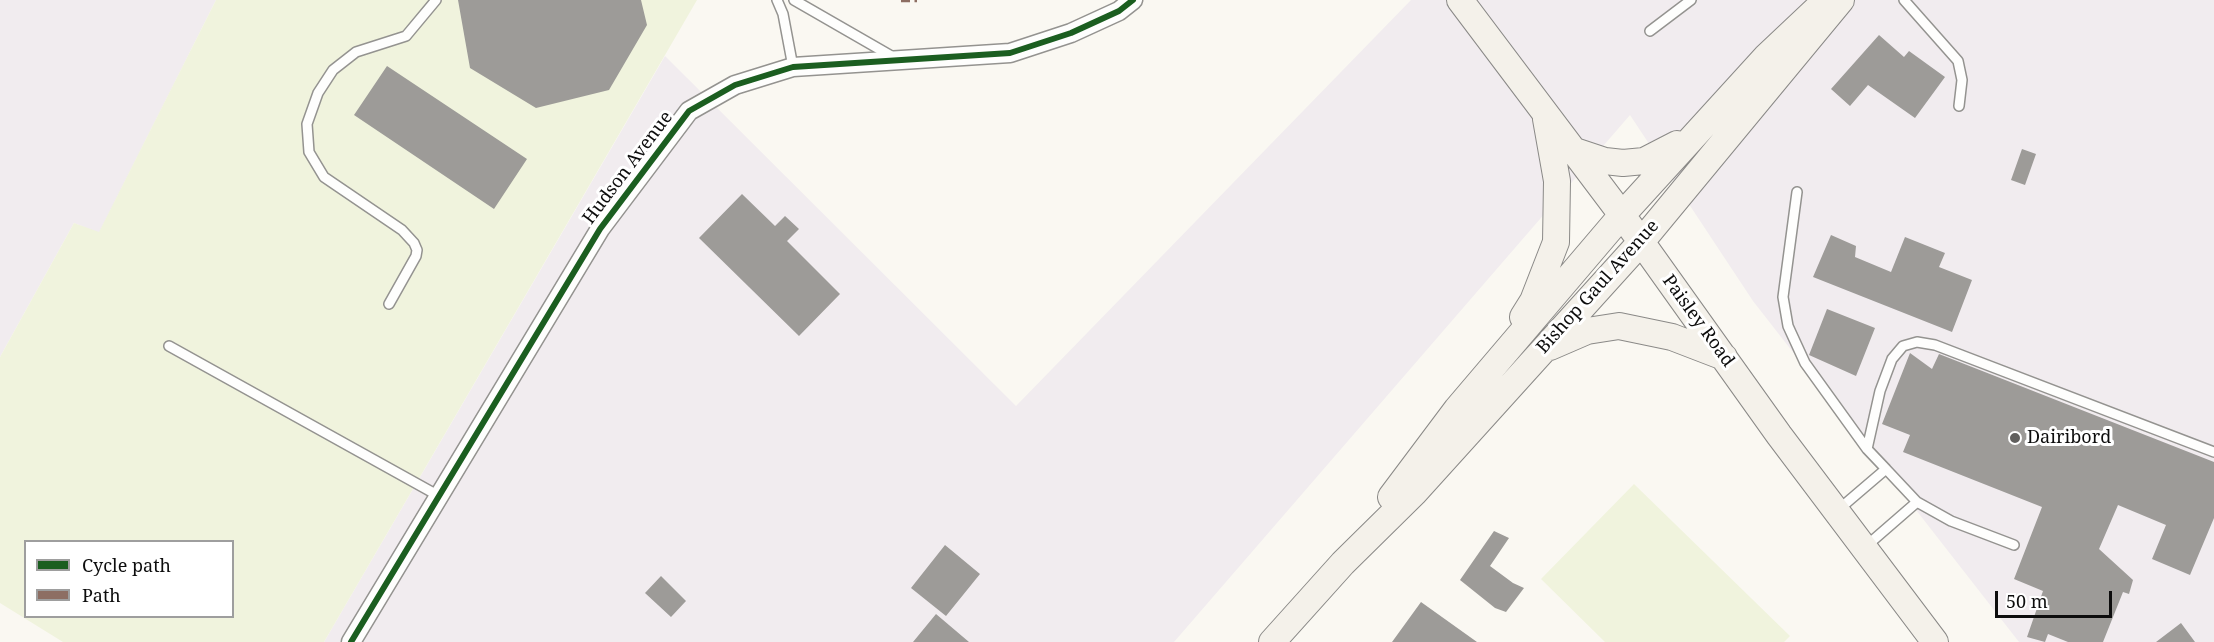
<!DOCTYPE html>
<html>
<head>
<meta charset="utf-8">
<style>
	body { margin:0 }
	#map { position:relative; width:2214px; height:642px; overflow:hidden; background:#faf8f2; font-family:"Noto Serif",serif }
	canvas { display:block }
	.legend { position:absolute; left:24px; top:540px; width:210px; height:78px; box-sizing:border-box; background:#fff; border:2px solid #9e9e9e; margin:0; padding:8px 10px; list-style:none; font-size:18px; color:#0d0d0d }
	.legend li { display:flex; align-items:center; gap:12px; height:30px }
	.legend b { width:30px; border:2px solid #9e9e9e }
	.scale { position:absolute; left:1995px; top:591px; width:117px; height:27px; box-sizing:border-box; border:3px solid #0d0d0d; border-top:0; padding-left:8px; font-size:18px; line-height:21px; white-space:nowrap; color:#0d0d0d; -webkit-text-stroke:4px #fff; paint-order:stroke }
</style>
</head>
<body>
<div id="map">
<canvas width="2214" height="642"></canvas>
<ul class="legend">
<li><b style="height:8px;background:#1b5e20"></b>Cycle path</li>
<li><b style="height:8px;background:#8d6e63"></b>Path</li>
</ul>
<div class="scale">50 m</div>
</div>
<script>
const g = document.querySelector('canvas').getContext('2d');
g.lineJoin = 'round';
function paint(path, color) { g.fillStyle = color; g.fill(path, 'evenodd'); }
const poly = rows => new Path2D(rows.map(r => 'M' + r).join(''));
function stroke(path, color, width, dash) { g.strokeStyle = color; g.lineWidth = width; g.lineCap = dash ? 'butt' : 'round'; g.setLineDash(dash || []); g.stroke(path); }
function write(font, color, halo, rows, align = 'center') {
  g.font = font + ' "Noto Serif",serif'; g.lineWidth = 6; g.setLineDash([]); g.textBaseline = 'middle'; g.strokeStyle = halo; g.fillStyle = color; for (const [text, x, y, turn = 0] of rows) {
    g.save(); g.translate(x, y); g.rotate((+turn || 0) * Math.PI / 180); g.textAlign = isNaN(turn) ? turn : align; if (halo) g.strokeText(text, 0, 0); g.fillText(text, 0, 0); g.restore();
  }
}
const industrial = poly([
	[0,0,216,0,99,233,74,223,0,357],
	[1411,0,2214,0,2214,642,2019,642,1753,301,1630,115,1174,642,324,642,665,56,1016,406]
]);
const pitch = poly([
	[216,0,697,0,324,642,63,642,0,603,0,357,74,223,99,232],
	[26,542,232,542,232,616,26,616],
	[1634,484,1790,636,1784,642,1605,642,1541,579]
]);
const building = poly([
	[458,0,641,0,647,25,609,90,536,108,470,68],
	[1879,35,1904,57,1909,51,1945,77,1915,118,1868,85,1850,106,1831,89],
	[387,66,527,159,494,209,354,115],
	[2022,149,2036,154,2025,185,2011,180],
	[742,194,775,226,785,216,799,229,787,241,840,294,799,336,699,238],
	[1831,235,1856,246,1855,257,1891,272,1905,237,1945,253,1939,267,1972,280,1952,332,1813,277],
	[1827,309,1875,328,1856,376,1809,355],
	[1910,353,1932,369,1939,354,2214,462,2214,518,2190,575,2152,559,2166,525,2118,505,2099,549,2133,580,2129,594,2123,592,2103,642,2068,642,2048,634,2045,642,2027,637,2043,591,2014,579,2042,507,1903,452,1910,435,1882,424],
	[1494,531,1509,538,1490,566,1513,583,1524,588,1506,612,1495,608,1460,580],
	[945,545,980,574,946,616,911,588],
	[661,576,686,601,671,617,645,593],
	[1421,602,1477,642,1392,642],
	[936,614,969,642,913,642],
	[2181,623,2195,642,2156,642]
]);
const service = poly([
	[777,0,783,14,793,67],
	[794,0,893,57],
	[1904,0,1958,61,1962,80,1959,106],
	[1650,31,1691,0],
	[1797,192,1783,297,1788,326,1805,363,1867,449,1886,469,1838,510],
	[389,304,416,256,417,250,414,243,402,230,324,177,309,152,307,124,318,93,333,70,356,52,406,36,436,0],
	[169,346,439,496],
	[1867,449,1880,391,1892,359,1903,346,1917,342,1935,345,2214,452],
	[1886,469,1917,502,1951,521,2014,545],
	[1864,548,1917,502]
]);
const minor = poly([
	[351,642,600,229,689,111,735,85,793,67,1010,53,1071,33,1119,11,1133,0]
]);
const secondary = poly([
	[1460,0,1622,215,1779,435,1935,642],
	[1572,150,1605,161,1623,163,1644,161,1677,144],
	[1523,317,1533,301,1556,242,1557,181,1546,119],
	[1550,347,1587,331,1619,326,1672,337,1724,357],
	[1391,497,1457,409,1622,215,1766,57,1820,6],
	[1272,642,1343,563,1414,493,1641,242,1841,0]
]);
const quiet = poly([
	[901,0,917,0]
]);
const cycleway = poly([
	[351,642,600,229,689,111,735,85,793,67,1010,53,1071,33,1119,11,1133,0]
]);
const markers = [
	[2015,438,6,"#605f5d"]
];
const streetNames = [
	["Hudson Avenue",628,168,-53],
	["Bishop Gaul Avenue",1598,287,-48],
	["Paisley Road",1698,321,54]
];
const poiNames = [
	["Dairibord",2027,438]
];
paint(industrial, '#f1ecef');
paint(pitch, '#f0f3dd');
paint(building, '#9d9b98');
stroke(service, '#949390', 12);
stroke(minor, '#949390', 21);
stroke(secondary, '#8a8987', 28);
stroke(service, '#fefefd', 9);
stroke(minor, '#fefefd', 18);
stroke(secondary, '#f4f1ea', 26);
stroke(quiet, '#8d6e63', 4.5, [9, 4.5]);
stroke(cycleway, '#1b5e20', 6);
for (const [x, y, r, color] of markers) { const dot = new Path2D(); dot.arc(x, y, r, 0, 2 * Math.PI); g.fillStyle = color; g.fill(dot); stroke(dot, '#fff', 2); }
write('18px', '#0d0d0d', '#fff', streetNames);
write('18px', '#0d0d0d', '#fff', poiNames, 'left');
</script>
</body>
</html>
